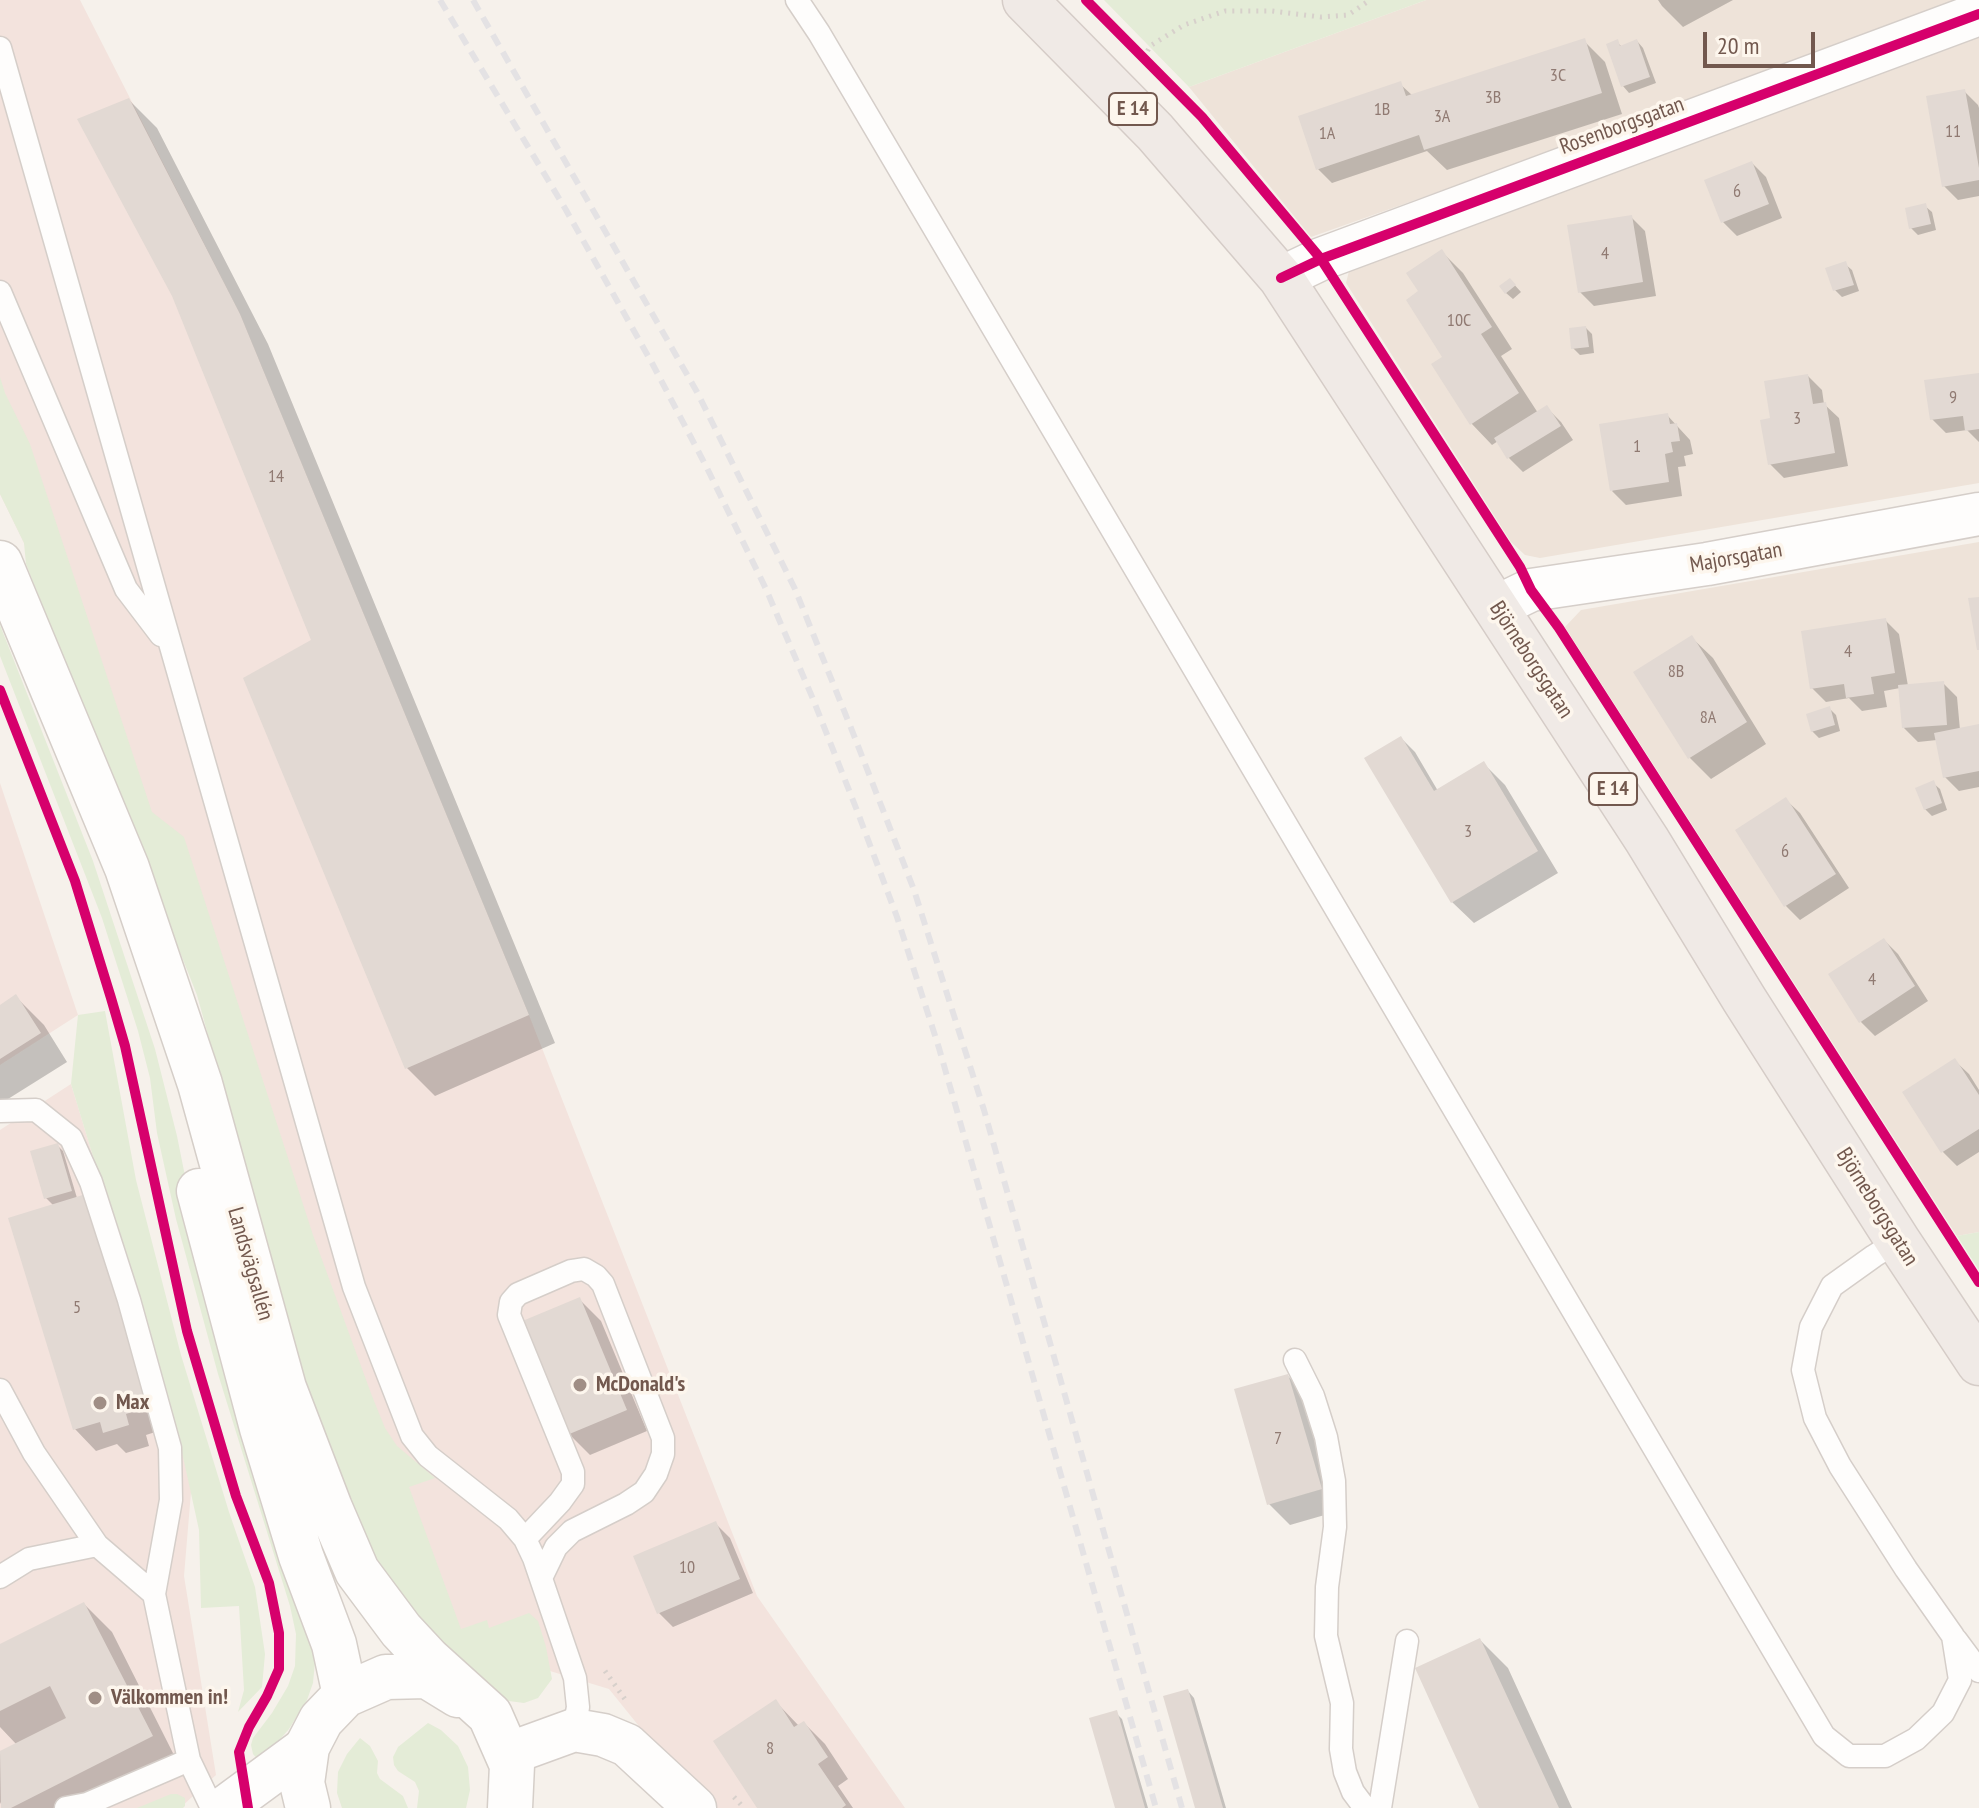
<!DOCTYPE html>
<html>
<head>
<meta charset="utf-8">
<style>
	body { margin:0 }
	#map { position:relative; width:1979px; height:1808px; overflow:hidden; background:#f6f1eb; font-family:"PT Sans Narrow",sans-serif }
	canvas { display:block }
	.scale { position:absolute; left:1703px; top:32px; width:112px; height:36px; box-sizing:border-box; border:4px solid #72584e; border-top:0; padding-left:10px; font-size:24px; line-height:28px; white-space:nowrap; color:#72584e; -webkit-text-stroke:6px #fdf6ed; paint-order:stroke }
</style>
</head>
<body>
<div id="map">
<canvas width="1979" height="1808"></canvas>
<div class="scale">20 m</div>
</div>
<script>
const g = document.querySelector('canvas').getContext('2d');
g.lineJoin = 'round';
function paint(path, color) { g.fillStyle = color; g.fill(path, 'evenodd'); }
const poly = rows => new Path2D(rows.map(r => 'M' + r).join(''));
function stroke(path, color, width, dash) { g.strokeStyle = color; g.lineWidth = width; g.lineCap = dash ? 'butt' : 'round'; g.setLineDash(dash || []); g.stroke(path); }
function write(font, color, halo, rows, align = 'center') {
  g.font = font + ' "PT Sans Narrow",sans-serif'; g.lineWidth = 7; g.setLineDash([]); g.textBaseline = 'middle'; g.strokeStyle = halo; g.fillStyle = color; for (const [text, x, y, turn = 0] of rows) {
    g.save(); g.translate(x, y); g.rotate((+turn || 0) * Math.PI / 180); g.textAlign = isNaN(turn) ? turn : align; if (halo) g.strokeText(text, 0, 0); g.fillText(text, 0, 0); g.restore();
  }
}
const residential = poly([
	[1426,0,1979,0,1311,237,1189,87],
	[1979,36,1979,483,1540,558,1525,555,1511,542,1346,283,1351,263],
	[1979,542,1979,1232,1957,1236,1565,627,1581,610]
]);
const commercial = poly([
	[0,0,80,0,240,314,529,1015,757,1596,905,1808,705,1808,609,1689,550,1671,474,1684,319,1310,24,543,0,494],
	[0,783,78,1015,0,1065],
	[71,1084,192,1480,184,1576,216,1775,180,1808,0,1808,0,1130]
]);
const green = poly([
	[1104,0,1426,0,1189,87],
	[0,377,5,393,30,444,152,812,184,837,313,1235,372,1396,385,1428,397,1446,435,1478,409,1487,461,1629,487,1620,489,1628,529,1613,538,1621,546,1647,552,1679,538,1698,524,1703,509,1701,490,1692,452,1664,372,1559,328,1470,197,995,26,564,24,543,0,494],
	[0,625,93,861,155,1049,177,1136,202,1261,316,1652,313,1683,307,1700,289,1729,264,1758,259,1761,253,1754,251,1745,253,1738,272,1713,288,1686,295,1666,296,1634,290,1606,218,1374,176,1219,157,1133,150,1078,138,1031,102,918,0,656],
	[105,1011,136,1180,181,1355,229,1512,255,1587,265,1654,262,1687,238,1712,244,1690,239,1606,201,1608,199,1530,180,1443,71,1084,78,1015],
	[1979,1232,1979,1270,1957,1236],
	[428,1723,441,1730,458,1746,468,1767,470,1790,466,1808,417,1808,419,1791,415,1782,398,1771,394,1765,393,1757,398,1747],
	[360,1738,370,1746,378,1761,377,1773,380,1779,403,1796,408,1808,342,1808,337,1793,338,1772,347,1754],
	[171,1794,177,1794,185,1798,185,1806,183,1808,137,1808]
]);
const shadow = poly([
	[1658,0,1733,0,1683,27,1662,6],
	[1584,41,1605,62,1622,114,1447,170,1427,151,1332,183,1318,169,1400,84,1413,96],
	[1637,41,1643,48,1656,83,1629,93,1623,86,1617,42,1622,47],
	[1964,91,1978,105,1979,108,1979,196,1958,200,1944,186],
	[129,100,157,128,268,344,555,1043,435,1096,407,1068,314,641],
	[1752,163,1766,177,1782,218,1737,236,1723,222],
	[1925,206,1932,212,1936,230,1918,235,1911,228],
	[1631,217,1645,231,1656,296,1594,306,1580,292],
	[1442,252,1463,273,1512,349,1501,356,1538,413,1547,408,1561,422,1573,440,1523,472,1509,458,1498,441,1492,445,1471,423,1421,292],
	[1845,264,1852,270,1859,291,1842,297,1835,290],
	[1510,280,1521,292,1513,299,1506,293],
	[1586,328,1592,334,1594,353,1580,355,1573,348],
	[1979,375,1979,442,1967,430,1946,433,1932,419],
	[1808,376,1822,390,1824,404,1839,418,1848,466,1784,478,1770,464,1773,419],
	[1667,415,1690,440,1693,454,1684,456,1686,466,1678,467,1682,496,1626,505,1612,491],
	[1885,620,1899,634,1908,686,1943,683,1957,697,1960,730,1979,726,1979,787,1959,791,1945,777,1937,740,1918,742,1904,728,1900,688,1884,691,1887,707,1862,711,1849,698,1826,702,1812,688],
	[1691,637,1713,658,1766,744,1711,779,1690,758,1636,673],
	[1829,708,1836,715,1840,731,1819,738,1812,731],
	[1401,738,1415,752,1438,791,1484,764,1505,785,1558,873,1474,923,1452,902],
	[1933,783,1940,789,1947,810,1932,816,1925,809],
	[1786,800,1800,813,1849,888,1800,920,1786,906,1737,831],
	[1884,940,1898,954,1928,1001,1875,1036,1861,1022],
	[16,997,44,1025,67,1062,0,1104,0,1007],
	[1955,1061,1969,1074,1979,1090,1979,1152,1957,1166,1943,1152,1905,1093],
	[57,1145,63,1151,77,1198,171,1427,146,1435,149,1446,126,1453,117,1444,96,1451,75,1429,10,1219,54,1206,46,1198],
	[580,1300,601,1321,647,1431,590,1455,568,1433],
	[1288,1376,1309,1397,1342,1510,1290,1525,1269,1504],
	[716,1524,730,1538,753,1593,673,1627,659,1613],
	[84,1604,112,1632,179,1765,94,1808,3,1808,0,1802,0,1754,17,1745,0,1727,0,1646],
	[1480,1640,1508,1668,1572,1808,1481,1808],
	[1188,1691,1194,1698,1226,1808,1197,1808],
	[776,1702,799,1726,804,1723,825,1744,848,1779,838,1786,853,1808,760,1808],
	[1116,1713,1122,1719,1148,1808,1117,1808]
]);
const building = poly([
	[1585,38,1602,93,1424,150,1419,135,1316,170,1298,116,1401,81,1406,96],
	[1618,39,1620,46,1637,39,1650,77,1621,87,1606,44],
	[1965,89,1979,168,1979,180,1942,187,1926,96],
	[129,98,240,314,529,1015,405,1069,243,678,311,640,172,296,77,119],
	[1752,161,1769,204,1721,223,1704,180],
	[1926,203,1931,224,1909,229,1905,208],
	[1632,215,1643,282,1578,293,1567,225],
	[1442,249,1492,327,1481,334,1519,393,1470,425,1431,364,1442,357,1406,300,1418,291,1406,273],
	[1846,261,1854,285,1833,291,1825,268],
	[1510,278,1516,285,1505,294,1499,286],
	[1586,326,1589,347,1571,349,1569,328],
	[1979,373,1979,429,1965,431,1963,416,1930,420,1924,380],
	[1808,374,1813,404,1826,402,1835,453,1768,465,1760,420,1770,418,1764,381],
	[1547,405,1561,426,1507,459,1494,438],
	[1668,413,1670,424,1677,423,1680,441,1671,442,1673,452,1665,454,1669,482,1610,491,1599,424],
	[1979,597,1979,650,1977,650,1968,598],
	[1886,618,1895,673,1871,677,1874,694,1846,698,1844,684,1810,689,1801,631],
	[1692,635,1747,722,1688,759,1633,672],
	[1944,681,1947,725,1902,728,1898,685],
	[1830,706,1835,725,1811,732,1806,714],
	[1979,724,1979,771,1943,778,1934,733],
	[1401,736,1434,791,1484,761,1538,851,1451,903,1364,758],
	[1934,780,1942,803,1924,810,1915,788],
	[1786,797,1836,874,1784,907,1735,830],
	[1884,938,1915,986,1859,1023,1828,974],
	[16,994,41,1033,0,1059,0,1005],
	[1955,1058,1979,1095,1979,1129,1941,1153,1902,1092],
	[58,1143,72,1191,44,1199,30,1151],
	[86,1194,151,1406,126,1414,129,1425,103,1433,100,1422,73,1430,8,1218],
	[580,1297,627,1410,567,1435,520,1322],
	[1288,1374,1322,1489,1267,1505,1234,1389],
	[716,1521,740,1579,657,1614,633,1556],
	[84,1602,153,1736,11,1808,1,1808,0,1751,66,1718,50,1686,0,1711,0,1644],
	[1480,1638,1559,1808,1479,1808,1415,1668],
	[1188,1689,1223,1808,1195,1808,1163,1696],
	[776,1699,794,1727,804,1721,828,1757,818,1764,846,1805,842,1808,757,1808,713,1741],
	[1117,1710,1145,1808,1115,1808,1089,1718]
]);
const path = poly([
	[1144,58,1150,46,1184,25,1225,11,1272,11,1321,17,1348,15,1370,0],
	[605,1671,627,1702],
	[734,1797,744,1808]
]);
const service = poly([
	[797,0,819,33,1824,1736,1849,1756,1885,1756,1916,1739,1943,1713,1960,1680,1953,1636,1906,1569,1840,1466,1815,1418,1803,1370,1811,1327,1832,1286,1874,1256,1898,1241],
	[0,48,354,1287,412,1436,428,1456,508,1519,525,1539,534,1558,575,1678,578,1707,574,1730],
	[0,292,126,589,161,635],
	[0,1111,36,1110,71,1138,91,1182,129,1300,170,1448,171,1500,154,1594],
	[1295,1360,1313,1396,1326,1437,1334,1481,1335,1527,1327,1587,1326,1636,1342,1703,1341,1749,1345,1772,1353,1792,1365,1808],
	[0,1390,34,1453,97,1545,154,1594,189,1760],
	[525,1539,560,1502,573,1484,573,1472,509,1315,511,1302,518,1294,571,1271,584,1269,596,1276,603,1284,663,1438,663,1454,656,1474,644,1492,626,1504,572,1531,556,1547,541,1578],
	[0,1577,29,1559,97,1545],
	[1956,1640,1979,1671],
	[66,1808,87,1804,189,1760,212,1808],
	[1380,1808,1407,1641]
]);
const minor = poly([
	[1281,278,1321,259,1979,14],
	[1496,607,1531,590,1707,564,1979,514],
	[508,1754,574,1730,603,1735,627,1745,695,1808],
	[224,1808,307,1747]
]);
const secondary = poly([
	[0,563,127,868,200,1084,284,1388,330,1508,357,1571,401,1630,428,1659,490,1715,512,1765,510,1808],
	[199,1191,262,1428,301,1556,334,1644,345,1695],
	[308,1808,302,1783,307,1747,321,1720,345,1695,386,1677,427,1676,458,1695]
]);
const trunk = poly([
	[1025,0,1155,132,1281,278,1647,840,1744,999,1898,1241,1979,1363]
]);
const rail = poly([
	[440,0,566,210,652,363,707,468,766,589,813,699,858,813,897,917,939,1048,1156,1808],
	[473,0,697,392,795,589,853,733,914,890,984,1110,1182,1808]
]);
const cycleway = poly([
	[1086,0,1202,117,1321,259,1520,567,1531,590,1559,628,1979,1282],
	[1281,278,1321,259,1979,14],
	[0,690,75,881,111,998,125,1046,187,1331,236,1496,269,1583,279,1633,279,1669,267,1696,249,1727,239,1752,248,1808]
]);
const markers = [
	[580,1385,8,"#a08e85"],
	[100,1403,8,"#a08e85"],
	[95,1698,8,"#a08e85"]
];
const numberNames = [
	["3C",1558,76],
	["3B",1493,98],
	["1B",1382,110],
	["3A",1442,117],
	["11",1953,132],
	["1A",1327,134],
	["6",1737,192],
	["4",1605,254],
	["10C",1459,321],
	["9",1953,398],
	["3",1797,419],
	["1",1637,447],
	["14",276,477],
	["4",1848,652],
	["8B",1676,672],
	["8A",1708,718],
	["3",1468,832],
	["6",1785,852],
	["4",1872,980],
	["5",77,1308],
	["7",1278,1439],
	["10",687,1568],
	["8",770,1749]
];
const shields = [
	[1133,109,48],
	[1613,789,48]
];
const shieldNames = [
	["E 14",1133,109],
	["E 14",1613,789]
];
const streetNames = [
	["Rosenborgsgatan",1622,126,-20],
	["Majorsgatan",1736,558,-10],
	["Björneborgsgatan",1531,660,57],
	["Björneborgsgatan",1877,1207,58],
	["Landsvägsallén",250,1264,74]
];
const poiNames = [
	["McDonald's",596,1385],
	["Max",116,1403],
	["Välkommen in!",111,1698]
];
paint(residential, '#eee3d9');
paint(commercial, '#f3e3dd');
paint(green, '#e4ecd7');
paint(shadow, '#0003');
paint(building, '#e2d9d3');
stroke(service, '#d5cec9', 25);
stroke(minor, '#d5cec9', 45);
stroke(secondary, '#d5cec8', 47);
stroke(trunk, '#d5ccc7', 47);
stroke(path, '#d7d0cb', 5, [2, 6]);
stroke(service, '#fefdfc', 22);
stroke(minor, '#fefdfc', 42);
stroke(secondary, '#fefdfc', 44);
stroke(trunk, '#f0eae6', 44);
stroke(rail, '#e4e2e4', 6, [12, 8]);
stroke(cycleway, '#d6006c', 10);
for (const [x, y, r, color] of markers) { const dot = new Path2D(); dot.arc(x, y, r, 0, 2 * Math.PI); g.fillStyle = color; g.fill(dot); stroke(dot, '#fdf6ed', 3); }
write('18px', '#907a72', null, numberNames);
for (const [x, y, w] of shields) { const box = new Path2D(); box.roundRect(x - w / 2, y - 16, w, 32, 6); g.fillStyle = '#fdf6ed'; g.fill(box); stroke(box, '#72584e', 2); }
write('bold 20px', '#72584e', null, shieldNames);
write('22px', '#72584e', '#fdf6ed', streetNames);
write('bold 22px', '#72584e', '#fdf6ed', poiNames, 'left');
</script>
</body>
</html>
